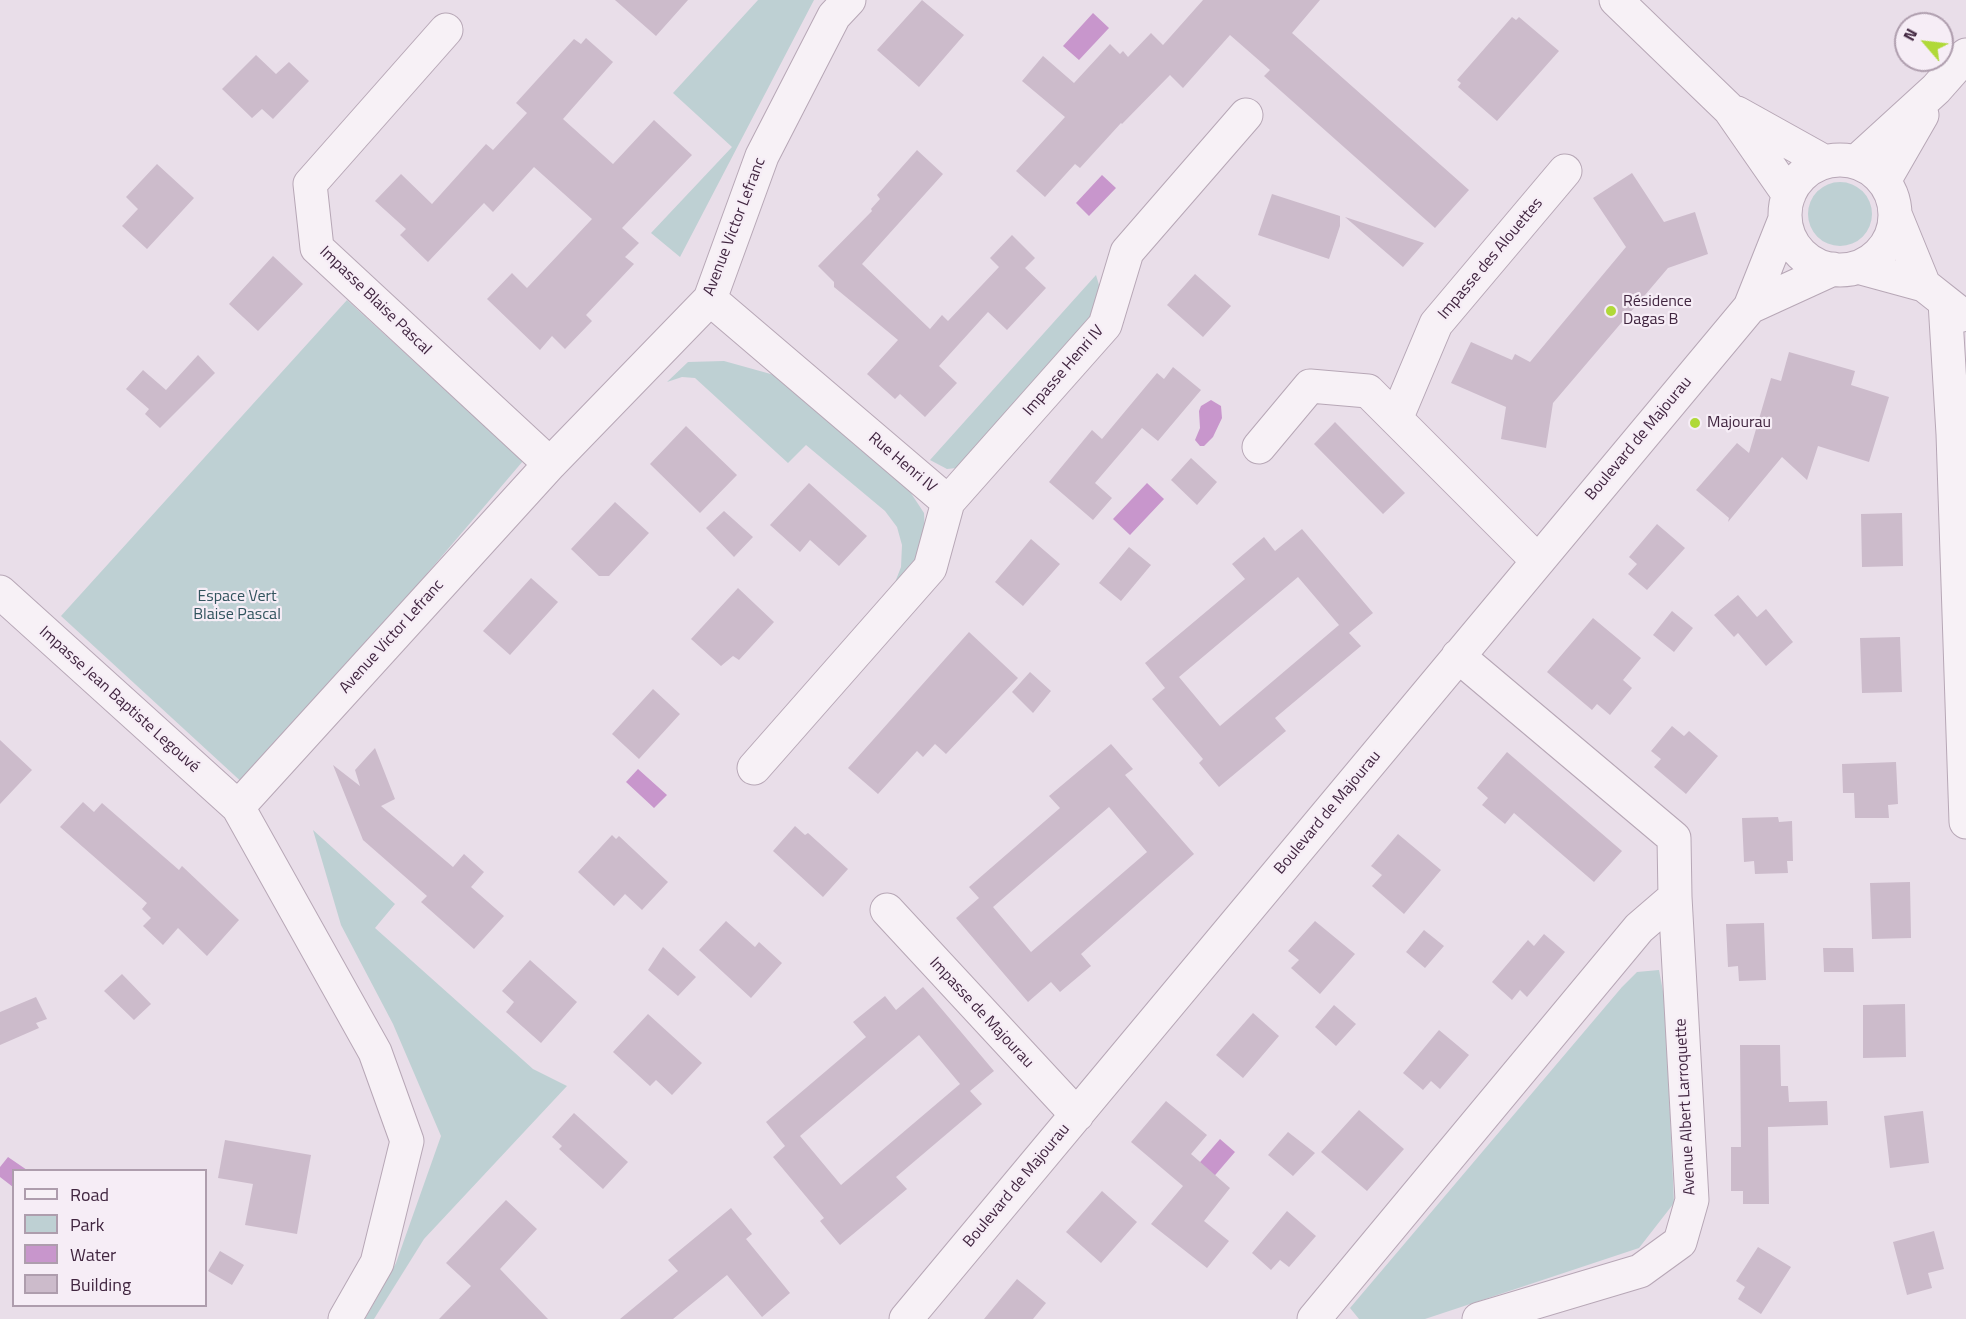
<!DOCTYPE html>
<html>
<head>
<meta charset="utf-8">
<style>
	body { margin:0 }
	#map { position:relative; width:1966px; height:1319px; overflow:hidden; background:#e9dee9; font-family:"Titillium Web",sans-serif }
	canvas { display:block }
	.legend { position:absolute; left:12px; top:1169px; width:195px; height:138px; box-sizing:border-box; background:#f6edf6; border:2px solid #ae9dad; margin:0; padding:8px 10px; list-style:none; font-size:18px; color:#412640 }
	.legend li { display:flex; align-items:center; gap:12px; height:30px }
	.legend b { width:30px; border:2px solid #ae9dad }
	.north { position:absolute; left:1894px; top:12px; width:60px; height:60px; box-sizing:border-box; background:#f6edf6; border:2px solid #ae9dad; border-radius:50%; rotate:298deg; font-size:16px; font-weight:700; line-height:24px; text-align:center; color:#412640 }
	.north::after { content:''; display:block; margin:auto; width:21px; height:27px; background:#b0d938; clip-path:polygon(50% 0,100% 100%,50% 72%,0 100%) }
</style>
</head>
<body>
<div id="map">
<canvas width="1966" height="1319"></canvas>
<ul class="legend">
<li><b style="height:8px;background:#f7f1f6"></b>Road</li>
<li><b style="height:16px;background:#bed0d3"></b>Park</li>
<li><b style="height:16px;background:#c896cc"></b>Water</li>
<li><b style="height:16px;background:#ccbbcb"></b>Building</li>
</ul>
<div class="north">N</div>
</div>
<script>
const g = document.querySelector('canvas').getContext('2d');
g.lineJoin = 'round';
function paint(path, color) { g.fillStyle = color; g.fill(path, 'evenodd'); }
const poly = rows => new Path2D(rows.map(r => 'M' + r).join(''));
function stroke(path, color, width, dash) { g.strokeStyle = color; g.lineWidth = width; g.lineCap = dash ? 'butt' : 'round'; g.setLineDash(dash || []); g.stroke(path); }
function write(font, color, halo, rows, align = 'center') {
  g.font = font + ' "Titillium Web",sans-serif'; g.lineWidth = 4.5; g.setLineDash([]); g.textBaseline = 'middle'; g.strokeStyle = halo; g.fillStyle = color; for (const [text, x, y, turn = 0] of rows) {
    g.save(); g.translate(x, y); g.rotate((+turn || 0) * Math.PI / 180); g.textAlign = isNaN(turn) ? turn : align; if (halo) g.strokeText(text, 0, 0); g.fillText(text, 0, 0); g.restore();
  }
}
const green = poly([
	[758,0,814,0,680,257,651,233,732,147,673,93],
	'1808 214a32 32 0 1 1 64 0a32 32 0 1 1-64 0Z',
	[1096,275,1102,295,1083,333,966,467,947,469,930,460],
	[347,300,523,461,246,786,61,616],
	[724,361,785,378,903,481,924,513,925,534,921,557,894,585,901,567,902,545,897,527,885,511,806,445,788,463,695,378,682,377,667,382,688,362],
	[313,830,395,904,375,928,533,1069,567,1086,424,1239,374,1319,365,1319,396,1263,441,1136,393,1024,341,925],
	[1659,970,1665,1002,1674,1203,1639,1248,1425,1319,1359,1319,1350,1308,1622,987,1637,972]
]);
const water = poly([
	[1093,13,1109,28,1079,60,1063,46],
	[1102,175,1116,188,1089,216,1076,203],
	[1211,400,1221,406,1222,418,1213,437,1204,446,1200,446,1195,440,1200,428,1199,411,1201,406],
	[1147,483,1164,499,1130,535,1113,519],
	[638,769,667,795,654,808,626,782],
	[1220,1139,1235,1152,1210,1181,1195,1168],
	[8,1157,27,1170,14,1170,13,1187,0,1177,0,1167]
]);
const building = poly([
	[615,0,688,0,656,36],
	[922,0,964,35,919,87,877,50],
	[1203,0,1320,0,1292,33,1469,190,1435,228,1264,76,1270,70,1230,35,1183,88,1170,75,1122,124,1121,123,1080,168,1075,164,1045,197,1016,171,1065,117,1022,81,1043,56,1074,83,1110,44,1120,54,1123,51,1128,57,1151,33,1163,45],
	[1512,17,1516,20,1519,17,1559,51,1497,121,1458,87,1461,83,1457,80],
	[586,38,613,62,563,119,613,164,654,120,692,155,622,228,639,243,625,257,634,264,586,315,592,321,565,349,552,336,540,350,487,299,512,273,527,288,592,219,534,167,493,212,484,203,428,262,400,235,406,229,375,201,401,174,432,204,486,144,493,150,527,113,516,103,574,39,581,44],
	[256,55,276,74,289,62,309,81,273,119,262,109,252,118,222,89],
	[917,150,943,174,862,264,930,329,942,315,948,321,999,267,990,258,1012,235,1035,258,1025,268,1046,288,1007,330,988,312,939,366,957,383,925,417,900,394,895,399,867,374,898,340,834,287,834,282,818,266,872,211,871,209,880,199,877,195],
	[157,164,194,198,147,249,122,226,138,209,126,197],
	[1632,173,1664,222,1695,212,1708,254,1668,268,1553,403,1546,448,1501,439,1506,407,1451,383,1471,342,1512,360,1515,354,1530,362,1626,247,1593,198],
	[1272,194,1340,216,1340,226,1329,259,1258,235],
	[1345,217,1424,243,1403,267],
	[273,256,303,284,258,331,229,304],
	[1195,274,1231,306,1203,337,1167,305],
	[1789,352,1855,371,1851,385,1889,397,1869,462,1818,446,1807,480,1782,457,1728,522,1729,518,1696,490,1737,443,1749,453,1771,378,1781,381],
	[198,355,215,373,160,428,145,414,149,409,126,389,143,370,166,390],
	[1173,367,1201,390,1158,441,1142,428,1095,483,1112,498,1093,520,1049,482,1092,430,1102,439,1157,373,1164,379],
	[1335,422,1405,493,1383,514,1314,444],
	[686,426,737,475,700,513,650,464],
	[1191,458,1217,482,1197,505,1171,480],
	[809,483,867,536,839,566,810,540,800,552,770,525],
	[615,502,649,533,609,576,599,576,571,549],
	[724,511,753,537,734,557,706,528],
	[1902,513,1903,566,1862,567,1861,514],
	[1657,524,1685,548,1647,590,1628,574,1637,564,1629,557],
	[1302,529,1373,613,1349,633,1361,646,1275,718,1286,731,1219,787,1199,763,1203,759,1152,699,1165,688,1145,663,1245,579,1232,564,1264,537,1275,551],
	[1298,577,1339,625,1220,726,1179,677],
	[1031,539,1060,564,1023,606,995,582],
	[1129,547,1151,565,1121,601,1099,583],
	[531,578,558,602,510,655,483,631],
	[738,588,774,622,739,660,733,656,721,666,691,639],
	[1738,595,1757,617,1766,609,1793,642,1766,666,1738,633,1734,637,1714,615],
	[1672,611,1693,628,1674,652,1653,635],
	[1593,618,1641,658,1623,680,1632,688,1610,715,1597,704,1592,710,1547,672],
	[969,632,1018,678,946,754,935,744,923,757,917,751,878,794,848,768],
	[1900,637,1902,692,1862,693,1860,638],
	[1030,672,1051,691,1033,713,1012,692],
	[653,689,680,714,639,759,612,734],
	[1672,726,1684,736,1689,731,1718,756,1686,794,1654,767,1661,759,1651,751],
	[0,740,32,770,0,804],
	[1111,744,1133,769,1125,775,1194,854,1081,954,1091,966,1060,992,1051,982,1028,1002,956,918,979,898,969,887,1060,808,1049,796],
	[1109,807,1147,852,1031,952,993,907],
	[375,748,395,799,381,806,453,867,464,854,484,872,471,887,504,916,474,949,421,902,427,896,363,840,333,765,360,786,355,770],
	[1507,752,1622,851,1594,882,1514,813,1505,824,1482,805,1488,798,1477,788],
	[1896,762,1898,804,1888,805,1889,818,1855,818,1854,793,1843,793,1842,764],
	[83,802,94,812,102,803,179,870,182,866,239,920,207,956,178,928,163,945,143,926,151,918,142,909,147,903,60,827],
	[1778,817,1779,822,1792,821,1793,861,1787,861,1788,873,1755,874,1754,861,1744,862,1742,818],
	[795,826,805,835,808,833,848,869,823,897,773,851],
	[1398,834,1441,870,1404,914,1372,886,1382,875,1371,866],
	[612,835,616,839,619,836,668,882,642,910,625,894,614,906,578,872],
	[1910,882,1911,938,1872,939,1870,883],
	[726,921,755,947,759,942,782,963,751,998,699,950],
	[1315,921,1355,954,1320,994,1291,968,1299,960,1288,951],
	[1764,923,1766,980,1739,981,1738,966,1728,967,1726,924],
	[1424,930,1444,946,1425,968,1406,952],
	[1544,934,1565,952,1527,997,1520,990,1512,1000,1492,982,1528,940,1534,946],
	[663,947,696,977,678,996,648,970],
	[1823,948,1853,948,1854,972,1824,972],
	[530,960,577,1002,541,1043,506,1012,514,1002,502,991],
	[122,974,151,1004,134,1020,104,991],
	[923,987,994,1071,970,1091,982,1104,896,1177,907,1189,840,1245,820,1221,824,1218,773,1157,785,1146,766,1122,866,1037,853,1022,885,996,896,1010],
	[919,1035,960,1084,841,1185,800,1136],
	[36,997,47,1019,36,1023,39,1028,0,1045,0,1012],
	[1905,1004,1906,1057,1863,1058,1863,1005],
	[1334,1005,1356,1024,1336,1046,1315,1027],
	[1253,1013,1279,1036,1243,1078,1216,1055],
	[648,1014,702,1063,672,1095,656,1080,650,1086,613,1052],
	[1439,1030,1469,1055,1440,1089,1431,1081,1423,1090,1403,1073],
	[1740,1045,1780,1045,1781,1086,1788,1086,1789,1102,1827,1101,1828,1125,1768,1127,1769,1204,1743,1204,1743,1191,1731,1191,1731,1147,1741,1147],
	[1166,1101,1207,1135,1191,1154,1230,1188,1204,1221,1229,1241,1207,1268,1151,1224,1183,1186,1131,1142],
	[1359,1110,1404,1149,1367,1191,1321,1152],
	[1923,1111,1929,1163,1890,1168,1884,1116],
	[574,1113,628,1162,603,1189,559,1149,562,1146,552,1137],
	[1288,1132,1315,1153,1293,1176,1268,1155],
	[225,1140,311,1155,297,1234,245,1225,253,1184,218,1178],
	[1102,1191,1137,1222,1101,1263,1066,1232],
	[506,1200,537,1229,500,1269,548,1319,439,1319,471,1286,446,1263],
	[731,1208,752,1234,746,1239,790,1293,762,1317,727,1275,673,1319,620,1319,678,1271,668,1260],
	[1287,1211,1316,1236,1289,1267,1280,1260,1271,1270,1252,1253],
	[1934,1231,1944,1269,1928,1273,1932,1288,1907,1295,1893,1242],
	[1758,1247,1791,1267,1761,1314,1738,1299,1745,1287,1736,1281],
	[220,1251,244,1265,232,1285,208,1271],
	[1017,1279,1046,1303,1033,1319,984,1319]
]);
const minor = poly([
	[1616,0,1730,110,1789,195],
	[446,30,310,184,317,248,550,464],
	[1737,113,1825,162],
	'1785 215a55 55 0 1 1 110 0a55 55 0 1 1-110 0Z',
	[1856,162,1936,89,1966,55],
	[1884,181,1922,115],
	[1895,214,1924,285],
	[1858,267,1924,285,1962,315],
	[710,299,948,502,930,568,754,768],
	[1945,302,1953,434,1966,822],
	[1750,307,1833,269],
	[1396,419,1436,324,1565,171],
	[1259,447,1310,386,1368,391,1538,561],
	[948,502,1105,325,1127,252,1246,115],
	[0,592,238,807],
	[887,910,1077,1115],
	[345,1319,377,1263,407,1141,375,1052,238,807,550,464,710,299,762,156,834,16,849,0],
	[906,1319,1750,307,1785,219],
	[1314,1319,1639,928,1675,897,1674,838,1458,656],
	[1479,1319,1640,1271,1680,1242,1692,1200,1675,897]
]);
const markers = [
	[1611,311,6,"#b0d938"],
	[1695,423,6,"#b0d938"]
];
const streetNames = [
	["Avenue Victor Lefranc",735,227,-69],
	["Impasse des Alouettes",1491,259,-50],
	["Impasse Blaise Pascal",375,301,44],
	["Impasse Henri IV",1064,371,-49],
	["Boulevard de Majourau",1639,439,-50],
	["Rue Henri IV",902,463,40],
	["Avenue Victor Lefranc",392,637,-48],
	["Impasse Jean Baptiste Legouvé",119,700,42],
	["Boulevard de Majourau",1328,813,-50],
	["Impasse de Majourau",981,1013,47],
	["Avenue Albert Larroquette",1686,1107,-93],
	["Boulevard de Majourau",1017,1186,-50]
];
const poiNames = [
	["Résidence",1623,302],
	["Dagas B",1623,320],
	["Majourau",1707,423]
];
const parkNames = [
	["Espace Vert",237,597],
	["Blaise Pascal",237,615]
];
paint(green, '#bed0d3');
paint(water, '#c896cc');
paint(building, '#ccbbcb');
stroke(minor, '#b7a7b6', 35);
stroke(minor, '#f7f1f6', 33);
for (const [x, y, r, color] of markers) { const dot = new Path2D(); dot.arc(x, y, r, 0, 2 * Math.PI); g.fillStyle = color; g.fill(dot); stroke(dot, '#f6edf6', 2); }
write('16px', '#412640', '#f6edf6', streetNames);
write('16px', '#412640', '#f6edf6', poiNames, 'left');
write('16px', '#32545e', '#f6edf6', parkNames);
</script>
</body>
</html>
